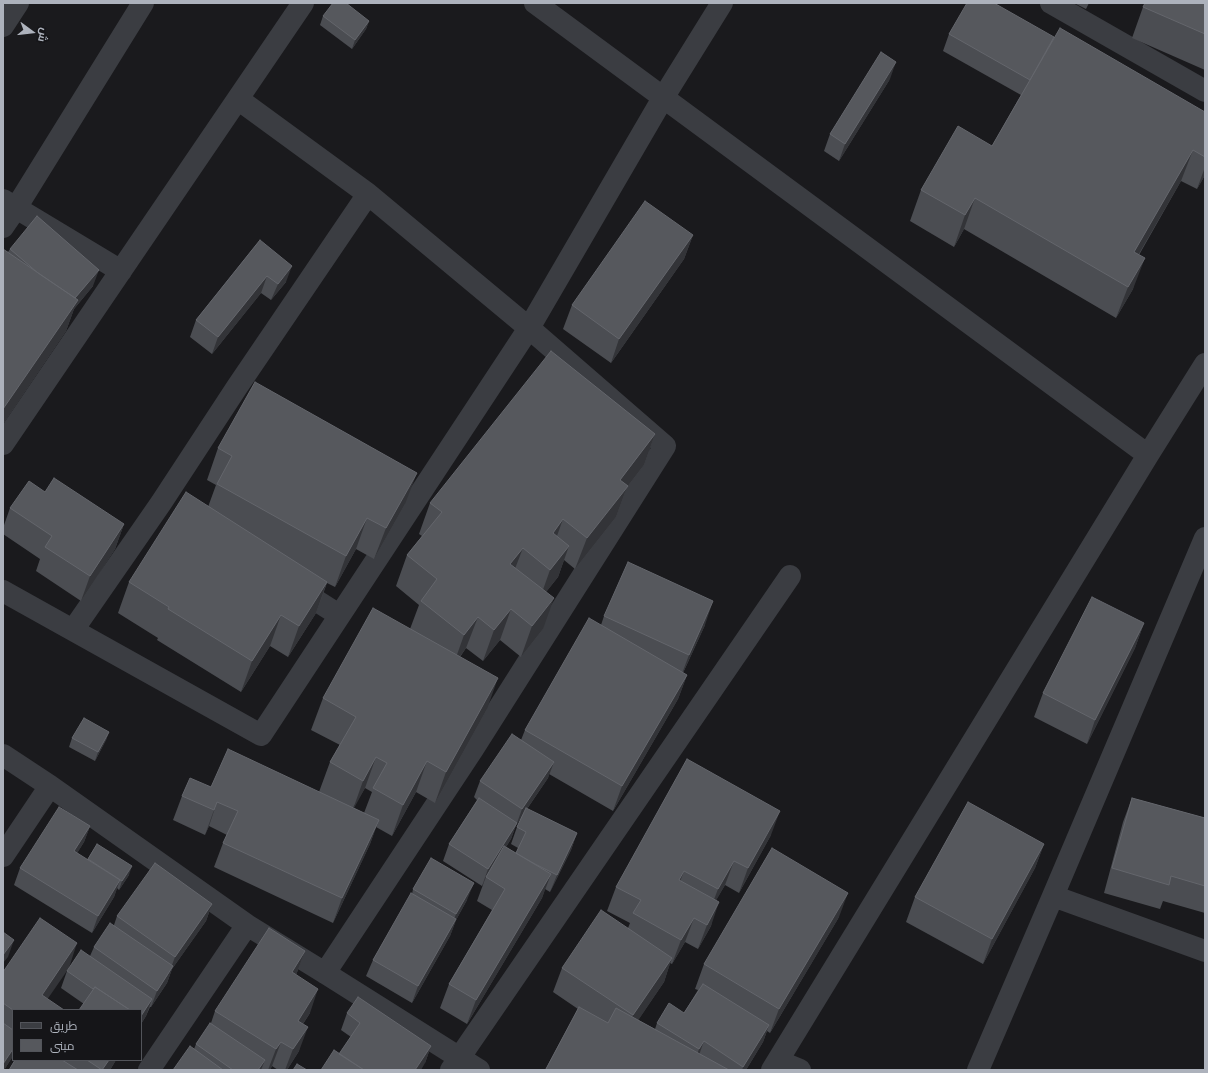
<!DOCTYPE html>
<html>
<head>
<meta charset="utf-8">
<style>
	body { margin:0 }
	#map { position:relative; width:1208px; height:1073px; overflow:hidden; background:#1a1a1d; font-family:"IBM Plex Sans",Cairo,sans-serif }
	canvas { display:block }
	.frame { position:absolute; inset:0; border:4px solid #adb2bc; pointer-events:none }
	.legend { position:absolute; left:12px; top:1009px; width:130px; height:52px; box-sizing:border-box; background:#151518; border:1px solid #52545a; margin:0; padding:5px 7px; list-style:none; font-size:12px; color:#adb2bc }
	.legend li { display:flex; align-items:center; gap:8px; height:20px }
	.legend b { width:20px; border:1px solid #52545a }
	.north { position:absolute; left:12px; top:12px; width:40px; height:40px; -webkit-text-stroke:3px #151518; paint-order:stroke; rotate:105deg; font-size:11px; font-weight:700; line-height:16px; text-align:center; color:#adb2bc }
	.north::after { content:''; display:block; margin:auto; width:14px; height:18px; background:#adb2bc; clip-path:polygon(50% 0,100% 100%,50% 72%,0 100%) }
</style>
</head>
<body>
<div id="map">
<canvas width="1208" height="1073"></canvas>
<div class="frame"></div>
<ul class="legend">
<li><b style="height:5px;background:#3b3d42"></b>طريق</li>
<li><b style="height:11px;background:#56585d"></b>مبنى</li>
</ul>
<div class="north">ش</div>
</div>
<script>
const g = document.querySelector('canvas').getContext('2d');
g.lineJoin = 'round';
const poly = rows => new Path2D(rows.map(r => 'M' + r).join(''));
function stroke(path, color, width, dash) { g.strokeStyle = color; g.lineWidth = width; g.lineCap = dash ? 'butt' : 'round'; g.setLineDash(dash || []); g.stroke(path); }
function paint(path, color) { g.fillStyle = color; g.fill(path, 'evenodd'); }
const minor = poly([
	[535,3,1148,455],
	[1051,3,1205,91],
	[3,26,18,3],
	[238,99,368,194,529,328,665,446,473,749,325,973],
	[3,200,121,271],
	[3,227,16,208,143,3],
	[3,444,303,3],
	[295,587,339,615],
	[3,591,261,735,529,328,663,98,722,3],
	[73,630,161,503,237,387,368,194],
	[3,755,50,786,247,925],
	[3,856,50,786],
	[1053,896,1205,951],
	[778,1061,800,1070],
	[149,1070,247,925,325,973,479,1070],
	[451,1070,790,576],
	[772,1070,1148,455,1205,364],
	[978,1070,1053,896,1205,538]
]);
const wall = poly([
	[1074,3,1089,3,1086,9],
	[1205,3,1205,70,1132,38,1143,7],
	[323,16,369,21,366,29,352,49,320,25],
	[949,34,1054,37,1053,41,1205,112,1205,175,1197,189,1181,181,1139,255,1133,289,1116,318,964,229,954,247,910,221,921,190,992,146,1021,95,943,51],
	[890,79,839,161,824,151,830,134],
	[693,235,684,259,611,363,563,329,572,305],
	[260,240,286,282,271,300,261,293,212,354,190,337,196,320],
	[3,249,8,252,10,249,93,286,74,309,66,331,3,424],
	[655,434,644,465,627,487,616,517,575,569,564,560,558,577,546,592,543,629,521,657,500,640,483,661,466,648,460,657,487,709,435,803,416,792,392,836,376,827,370,844,333,923,214,867,223,843,227,835,209,826,205,835,173,820,182,796,211,787,319,792,330,762,340,745,311,730,323,698,410,629,419,605,396,586,407,555,422,536,419,534,430,503],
	[365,788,372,792,364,813,353,808],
	[218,448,405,504,374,559,356,549,335,587,327,583,316,613,288,657,270,646,241,692,157,640,158,638,118,613,129,582,208,507,216,485,207,480],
	[45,492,124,524,115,549,81,601,36,571,40,559,3,534,3,528,10,508],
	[604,616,705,625,683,673,687,675,678,699,613,811,549,774,548,778,527,809,577,833,571,850,550,892,545,889,542,898,467,1024,440,1008,449,984,492,910,477,901,484,882,482,886,443,861,449,844,477,800,474,797,480,781,521,740,525,730,601,625],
	[523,815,517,827,511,844,518,848,516,853,506,847,511,839,516,825],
	[1144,623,1135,648,1087,744,1034,717,1043,693],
	[109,732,106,740,95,761,69,747,72,738],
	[1132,798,1205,818,1205,913,1163,901,1160,909,1104,893,1123,822],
	[90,826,84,842,77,853,87,860,97,844,129,875,119,890,117,888,114,897,92,933,14,885,20,868],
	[771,835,739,893,725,885,716,900,711,926,698,949,685,942,672,964,670,963,664,982,638,1020,655,1029,657,1023,684,1013,698,990,695,989,704,964,839,917,770,1033,767,1031,763,1042,746,1070,545,1070,578,1009,553,992,562,968,628,928,630,923,607,911,616,887],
	[1044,844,1035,868,983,964,906,922,915,897],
	[413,889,467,900,456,920,450,936,412,1003,366,976,373,960,412,894],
	[212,904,206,921,172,969,167,983,151,1007,150,1007,146,1016,141,1024,141,1010,84,1004,61,988,67,971,90,956,94,947,114,925,117,916],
	[305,951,296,975,310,1013,303,1024,299,1051,287,1070,278,1070,272,1066,270,1070,173,1070,194,1049,196,1044,211,1023,215,1011],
	[69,968,13,1010,13,1056,4,1070,3,1070,3,972],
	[347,1013,431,1046,425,1063,321,1070,339,1054,351,1037,341,1030],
	[15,1060,116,1060,110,1070,9,1070]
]);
const shadedWall = poly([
	[369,21,366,29,352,49,355,40],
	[896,62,890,79,839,161,845,144],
	[1193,150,1181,181,1122,283,1134,252],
	[1205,167,1205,175,1197,189],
	[975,198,964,229,954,247,965,215],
	[693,235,684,259,611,363,619,339],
	[1145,258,1133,289,1116,318,1128,287],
	[292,266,286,282,271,300,278,284],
	[99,270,93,286,74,309,66,331,3,424,3,409,72,302],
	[267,276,261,293,212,354,218,337],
	[655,434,644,465,627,487,616,517,575,569,587,538,620,480],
	[417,473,405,504,374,559,386,528],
	[367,518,356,549,335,587,346,556],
	[563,519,552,550,542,564,553,533],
	[124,524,115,549,81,601,90,576],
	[569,546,558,577,539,601,550,570],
	[523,548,511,579,510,564],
	[327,582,316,613,288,657,299,626],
	[554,598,543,629,521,657,532,626],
	[713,601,705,625,680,679,689,655],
	[511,609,500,640,483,661,494,630],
	[281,615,270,646,241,692,252,661],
	[478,617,466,648,453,666,464,635],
	[1144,623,1135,648,1087,744,1095,720],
	[687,675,678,699,613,811,622,786],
	[498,678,487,709,435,803,446,772],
	[109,732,106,740,95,761,98,752],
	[376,757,365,788,352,812,363,781],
	[427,761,416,792,392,836,403,805],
	[554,762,548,778,516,825,511,839,487,877,486,877,484,882,482,886,488,869,517,823,522,809],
	[217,802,209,826,205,835,214,810],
	[780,811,771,835,739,893,748,868],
	[379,820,370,844,333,923,342,898],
	[90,826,84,842,68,868,74,851],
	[577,833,571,850,550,892,557,875],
	[1044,844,1035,868,983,964,992,939],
	[734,861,725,885,709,913,718,889],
	[132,866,129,875,119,890,122,881],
	[684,871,675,895,679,880],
	[551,874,542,898,467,1024,476,1000],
	[120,880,114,897,92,933,98,916],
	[474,883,467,900,456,920,450,936,412,1003,418,986,450,930,456,914],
	[848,893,839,917,770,1033,779,1009],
	[719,902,711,926,698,949,707,925],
	[212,904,206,921,172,969,167,983,151,1007,157,991,169,973,175,957],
	[694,918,685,942,672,964,681,940],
	[14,940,8,957,3,963,3,955],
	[77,943,69,968,40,1010,42,995],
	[305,951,296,975,292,972],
	[672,958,664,982,625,1040,633,1015],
	[318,989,310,1013,289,1045,298,1021],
	[152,999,146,1016,141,1024,141,1016],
	[769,1025,763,1042,746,1070,742,1070,743,1067],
	[308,1027,299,1051,287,1070,285,1070,293,1049],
	[704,1041,698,1058,693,1066,699,1049],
	[281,1042,272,1066,270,1070,268,1070,276,1049],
	[431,1046,425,1063,421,1070,415,1070],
	[13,1049,13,1056,4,1070,3,1070,3,1064],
	[109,1060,116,1060,110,1070,102,1070],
	[265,1060,261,1070,258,1070]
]);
const building = poly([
	[333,3,346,3,369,21,355,40,323,16,333,3],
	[967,3,994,3,1054,37,1030,80,949,34,967,3],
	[1145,3,1205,3,1205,34,1143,7,1145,3],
	[1060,28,1205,112,1205,157,1193,150,1134,252,1145,258,1128,287,975,198,965,215,921,190,958,126,992,146,1060,28],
	[881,52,896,62,845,144,830,134,881,52],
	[645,201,693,235,619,339,572,305,645,201],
	[37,216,99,270,75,298,38,273,10,249,37,216],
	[260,240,292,266,278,284,267,276,218,337,196,320,260,240],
	[3,249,78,300,3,409,3,249],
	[551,351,655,434,620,480,628,486,587,538,563,519,553,533,569,546,550,570,523,548,510,564,554,598,532,626,511,609,494,630,478,617,464,635,421,601,437,579,407,555,442,512,430,503,551,351],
	[255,382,417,473,386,528,367,518,346,556,217,484,232,456,218,448,255,382],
	[54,478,124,524,90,576,45,547,52,536,10,508,29,481,45,492,54,478],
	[186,492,327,582,299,626,281,615,252,661,168,609,169,607,129,582,186,492],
	[628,562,713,601,689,655,604,616,628,562],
	[1092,597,1144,623,1095,720,1043,693,1092,597],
	[373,608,498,678,446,772,427,761,403,805,373,788,387,763,376,757,363,781,330,762,356,717,323,698,373,608],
	[589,618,687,675,622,786,525,730,589,618],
	[84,718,109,732,98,752,72,738,84,718],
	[512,734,554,762,522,809,480,781,512,734],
	[228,749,379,820,342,898,223,843,238,811,217,802,214,810,182,796,190,778,211,787,228,749],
	[687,759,780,811,748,868,734,861,718,889,684,871,679,880,719,902,707,925,694,918,681,940,633,913,641,900,616,887,687,759],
	[479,798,517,823,488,869,449,844,479,798],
	[1132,798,1205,818,1205,886,1171,876,1169,885,1112,868,1132,798],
	[968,802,1044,844,992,939,915,897,968,802],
	[59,807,90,826,74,851,120,880,98,916,20,868,59,807],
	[526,808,577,833,557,875,535,864,516,853,526,832,517,827,526,808],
	[97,844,132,866,122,881,88,859,97,844],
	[504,846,551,874,476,1000,449,984,505,889,486,877,504,846],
	[772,848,848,893,779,1009,704,964,772,848],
	[431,858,474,883,456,914,413,889,431,858],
	[155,863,212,904,175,957,117,916,155,863],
	[411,893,456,919,418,986,373,960,411,893],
	[601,910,672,958,633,1015,562,968,601,910],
	[40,918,77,943,42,995,64,1010,13,1010,3,1003,3,972,40,918],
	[110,923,173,966,157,991,94,947,110,923],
	[269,928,305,951,292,972,318,989,298,1021,308,1027,293,1049,281,1042,276,1049,215,1011,269,928],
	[3,932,14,940,3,955,3,932],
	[81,950,152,999,141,1016,141,1010,130,1010,95,987,93,989,67,971,81,950],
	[703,984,769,1025,743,1067,704,1041,699,1049,657,1023,669,1003,684,1013,703,984],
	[95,987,130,1010,79,1010,95,987],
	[358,997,431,1046,415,1070,364,1070,339,1054,360,1023,347,1013,358,997],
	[579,1007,608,1023,616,1008,729,1070,548,1070,546,1069,579,1007],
	[3,1023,13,1030,13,1049,3,1064,3,1023],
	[210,1023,265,1060,258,1070,233,1070,196,1044,210,1023],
	[190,1046,223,1070,173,1070,190,1046],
	[334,1050,364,1070,321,1070,334,1050],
	[15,1060,62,1060,78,1070,9,1070,15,1060],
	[87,1060,109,1060,102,1070,87,1060],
	[297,1064,307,1070,293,1070,297,1064]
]);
stroke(minor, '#3b3d42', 22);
paint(wall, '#4b4d52');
paint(shadedWall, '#333438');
paint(building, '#56585d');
stroke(building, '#64666c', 1);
</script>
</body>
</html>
